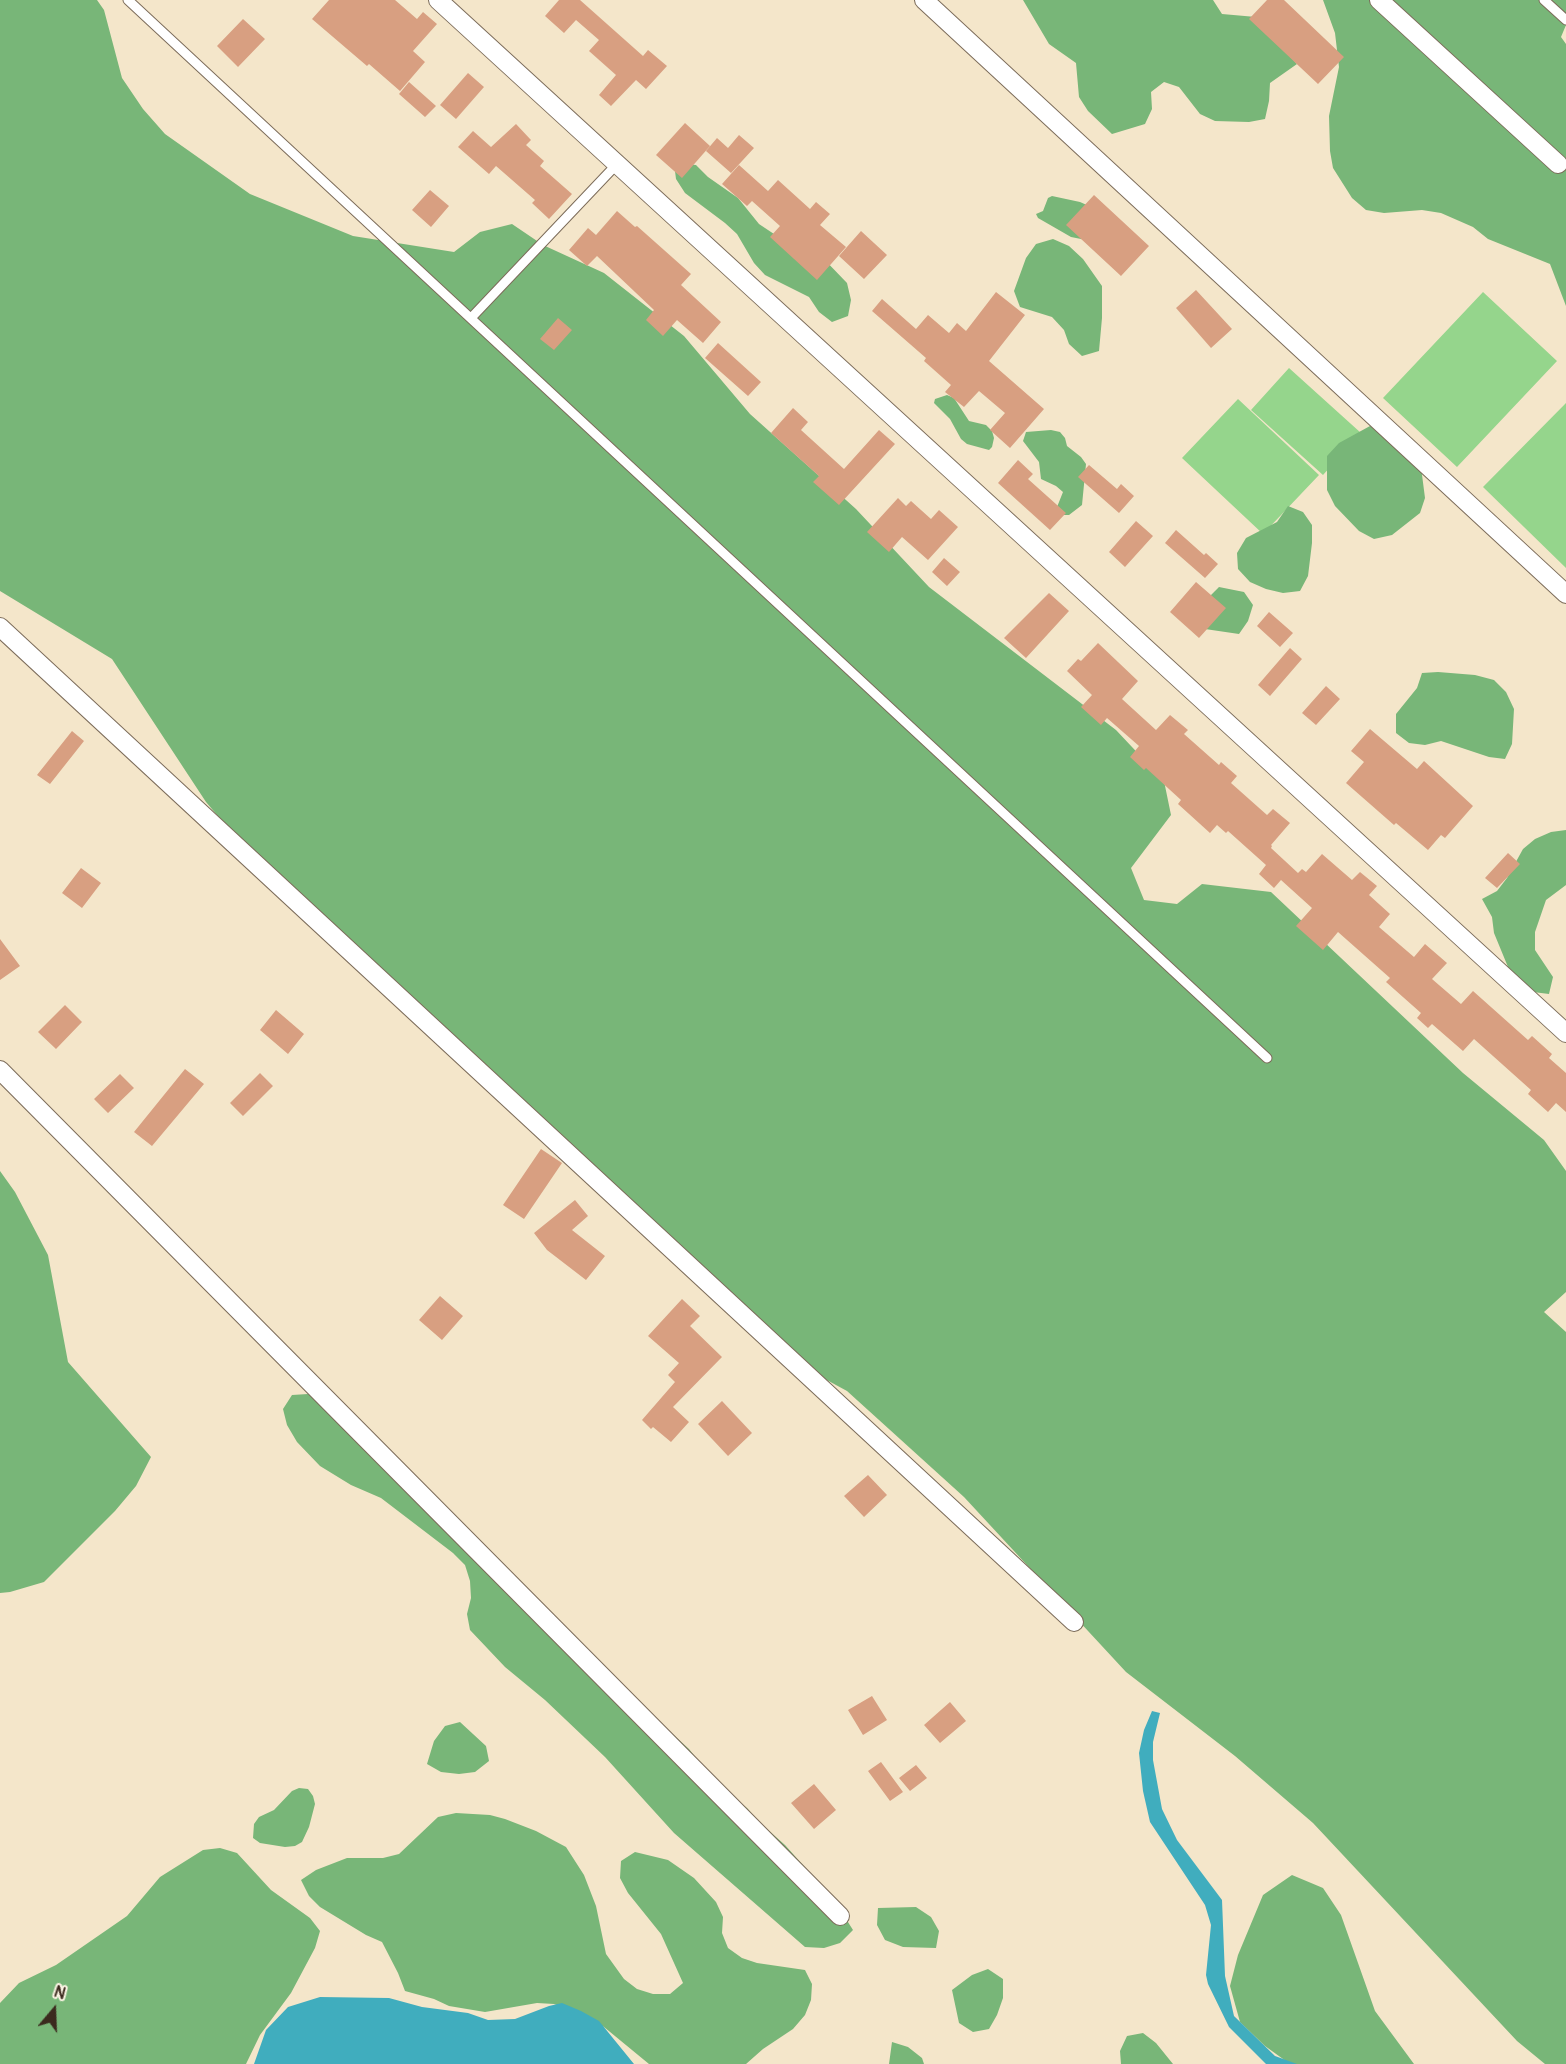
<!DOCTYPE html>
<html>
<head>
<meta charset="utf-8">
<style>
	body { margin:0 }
	#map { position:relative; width:1566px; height:2064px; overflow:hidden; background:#f4e6ca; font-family:Pangolin,sans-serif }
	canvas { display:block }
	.north { position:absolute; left:24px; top:1980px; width:60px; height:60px; -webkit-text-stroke:4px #fcf5e5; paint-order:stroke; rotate:19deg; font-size:16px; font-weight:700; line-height:24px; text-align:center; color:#3b2a1e }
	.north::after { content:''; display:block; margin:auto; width:21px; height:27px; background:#3b2a1e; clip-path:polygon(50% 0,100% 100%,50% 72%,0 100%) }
</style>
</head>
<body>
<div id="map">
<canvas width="1566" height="2064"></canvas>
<div class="north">N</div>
</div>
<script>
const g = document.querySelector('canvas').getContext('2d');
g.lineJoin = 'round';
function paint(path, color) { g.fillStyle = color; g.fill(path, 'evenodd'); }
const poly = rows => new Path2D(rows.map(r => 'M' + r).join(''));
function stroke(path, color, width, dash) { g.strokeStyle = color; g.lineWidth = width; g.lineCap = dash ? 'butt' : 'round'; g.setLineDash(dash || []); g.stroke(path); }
const green = poly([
	[1483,292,1557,361,1457,467,1383,398],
	[1289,368,1361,433,1323,475,1251,410],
	[1238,399,1319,475,1263,534,1182,458],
	[1566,403,1566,568,1483,487]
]);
const forest = poly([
	[0,0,97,0,104,10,122,78,143,109,165,134,250,194,353,236,454,252,480,232,512,224,543,245,604,273,684,336,750,414,856,509,929,587,1116,730,1164,781,1171,815,1131,868,1144,900,1177,904,1202,884,1271,892,1463,1073,1544,1140,1566,1171,1566,1292,1544,1312,1566,1332,1566,2064,1545,2064,1517,2041,1313,1823,1235,1756,1126,1672,964,1497,847,1391,790,1360,671,1241,647,1214,514,1105,251,855,206,802,112,659,0,591],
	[1023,0,1213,0,1222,14,1256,17,1297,64,1270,83,1269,101,1265,119,1249,122,1215,121,1200,114,1179,87,1164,82,1151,92,1152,109,1145,124,1112,134,1088,111,1079,97,1076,63,1049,44],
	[1323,0,1566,0,1566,25,1561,37,1566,44,1566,306,1550,264,1488,239,1473,227,1441,213,1422,210,1384,213,1366,210,1352,198,1333,168,1330,151,1329,116,1339,67,1335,33],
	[674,163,696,165,708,177,738,198,759,224,774,234,821,256,847,283,851,300,848,316,832,322,819,312,809,297,765,275,754,263,737,234,725,223,685,193,676,179],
	[1052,196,1080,202,1098,210,1086,240,1071,237,1038,218,1036,214,1043,211,1048,198],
	[1053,239,1069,246,1083,259,1102,286,1102,318,1099,351,1082,356,1069,344,1064,330,1052,317,1020,307,1014,291,1026,258,1036,244],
	[947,395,954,398,969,421,986,425,992,431,994,438,992,447,989,450,967,444,961,439,950,419,934,403,935,399],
	[1370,426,1388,429,1421,467,1425,498,1420,513,1392,535,1374,539,1359,531,1335,506,1327,490,1327,456,1339,443],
	[1051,430,1060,432,1065,438,1067,446,1081,457,1086,464,1082,505,1069,515,1061,515,1057,507,1063,492,1056,486,1041,479,1039,462,1023,441,1026,432],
	[1288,506,1303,512,1312,525,1312,543,1308,576,1300,591,1283,593,1266,589,1250,582,1238,569,1237,553,1246,538,1277,522],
	[1219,587,1244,592,1253,605,1248,621,1239,634,1205,629,1207,599],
	[1438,672,1475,675,1494,680,1506,692,1514,709,1512,744,1505,759,1489,757,1441,741,1425,745,1409,743,1396,733,1396,714,1417,688,1422,673],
	[1566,830,1566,885,1546,900,1535,932,1535,950,1553,977,1549,994,1533,992,1508,967,1494,933,1492,917,1482,899,1497,891,1507,878,1523,849,1535,839,1551,832],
	[0,1171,15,1192,48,1255,68,1362,151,1457,136,1486,115,1511,44,1582,10,1592,0,1593],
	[308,1394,324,1400,588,1657,689,1749,719,1788,747,1808,759,1822,785,1845,834,1900,853,1930,840,1943,824,1948,805,1947,674,1833,605,1757,545,1700,505,1667,470,1630,467,1614,471,1598,470,1581,465,1565,453,1553,381,1498,351,1485,320,1466,297,1442,287,1425,283,1409,292,1395],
	[460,1722,486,1746,489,1761,475,1772,459,1774,441,1772,427,1764,434,1741,445,1726],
	[299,1788,308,1789,313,1796,315,1804,309,1827,302,1842,295,1846,285,1847,260,1843,253,1838,254,1824,259,1817,274,1810,292,1791],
	[456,1813,490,1815,505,1819,536,1831,566,1847,584,1875,596,1906,606,1954,624,1979,637,1989,653,1994,670,1994,683,1983,661,1934,628,1893,620,1878,621,1861,635,1852,668,1860,694,1878,716,1902,723,1917,722,1933,728,1948,742,1958,757,1963,805,1970,812,1984,811,2000,805,2015,793,2029,763,2049,746,2064,649,2064,604,2027,570,2010,554,2004,537,2003,485,2012,449,2006,434,1999,405,1991,398,1973,382,1942,366,1935,320,1907,309,1896,301,1880,316,1870,347,1858,383,1858,399,1854,438,1817],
	[220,1848,237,1853,271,1890,310,1918,320,1931,315,1948,291,1993,260,2035,246,2064,0,2064,0,2003,19,1983,56,1965,127,1916,160,1877,203,1850],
	[1292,1875,1323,1888,1341,1915,1375,2011,1414,2064,1290,2064,1265,2046,1240,2022,1230,1986,1238,1955,1263,1895],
	[916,1907,931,1917,939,1931,936,1948,903,1947,885,1940,877,1925,878,1908],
	[988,1969,1003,1979,1003,1998,997,2015,989,2029,973,2032,959,2023,952,1990,972,1975],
	[1143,2033,1156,2043,1173,2064,1121,2064,1120,2051,1127,2036],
	[892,2042,908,2047,922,2058,924,2064,889,2064]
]);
const water = poly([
	[1152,1711,1160,1713,1153,1742,1153,1760,1162,1809,1177,1840,1222,1900,1225,1976,1234,2016,1275,2056,1297,2064,1266,2064,1229,2027,1208,1984,1206,1975,1211,1925,1205,1905,1150,1822,1143,1791,1139,1753,1144,1730],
	[320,1997,389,1998,422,2007,468,2013,488,2020,515,2019,549,2006,562,2003,581,2011,599,2021,634,2064,254,2064,266,2030,288,2007]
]);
const building = poly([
	[329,0,395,0,417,19,423,12,437,24,413,51,425,62,400,91,369,64,367,66,312,19],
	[559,0,580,0,643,56,648,50,667,66,646,89,636,80,611,106,599,95,616,75,589,51,599,40,576,20,564,33,545,16],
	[1267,0,1284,0,1344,57,1318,84,1249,19],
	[243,19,265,39,238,67,217,46],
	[468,73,484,87,456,119,440,105],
	[409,82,436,106,425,117,399,94],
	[685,123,710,146,682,178,656,155],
	[516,124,531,140,526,145,544,161,540,166,572,194,549,219,532,203,535,200,496,166,489,174,458,147,473,131,491,147],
	[739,135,754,148,731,173,706,151,717,138,728,148],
	[739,165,768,191,778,180,810,209,816,202,830,214,820,225,846,247,817,280,770,237,780,226,752,201,747,206,722,184],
	[430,190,449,206,431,227,412,210],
	[1094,195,1149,246,1121,276,1066,225],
	[617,211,635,227,637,226,691,274,681,285,721,322,703,343,677,320,663,336,646,320,654,310,597,256,587,266,569,250,588,228,596,235],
	[861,231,887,255,864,279,839,256],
	[1196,290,1232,329,1211,348,1176,308],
	[996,292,1025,315,989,361,1044,409,1010,448,990,430,1005,413,979,391,964,407,945,392,951,385,924,361,926,358,872,311,882,299,916,329,928,315,949,333,957,323,966,331],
	[558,318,572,330,554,350,540,339],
	[718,343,761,382,748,396,705,358],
	[793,408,808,422,801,430,844,469,879,430,895,444,839,505,813,482,819,476,771,433],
	[1018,460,1033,474,1028,479,1066,513,1050,530,998,483],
	[1089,465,1117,489,1121,484,1134,496,1119,513,1078,477],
	[898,498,906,506,911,501,931,519,939,510,958,527,928,560,902,537,889,552,867,532],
	[1136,521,1153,536,1125,567,1109,552],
	[1176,530,1204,555,1206,553,1218,564,1205,578,1165,543],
	[944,558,960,572,947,586,932,572],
	[1196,582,1226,608,1199,638,1170,612],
	[1049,593,1069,611,1026,658,1004,638],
	[1269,612,1293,633,1280,647,1257,626],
	[1098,643,1138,681,1122,699,1156,730,1170,715,1188,730,1184,734,1219,765,1221,762,1237,776,1231,783,1267,815,1273,809,1290,823,1271,845,1272,846,1271,848,1298,873,1302,869,1306,872,1322,854,1352,880,1360,872,1377,886,1369,895,1390,914,1379,927,1414,957,1425,944,1447,963,1432,979,1461,1004,1473,991,1528,1040,1532,1036,1552,1054,1549,1058,1566,1073,1566,1112,1556,1103,1548,1112,1528,1094,1531,1090,1474,1039,1463,1051,1432,1024,1428,1028,1417,1018,1421,1013,1386,982,1390,978,1338,932,1323,950,1296,926,1312,908,1281,880,1274,888,1259,874,1266,865,1228,831,1226,833,1217,825,1210,833,1178,804,1181,800,1146,768,1144,770,1130,757,1139,746,1107,718,1101,725,1081,707,1092,695,1067,671,1078,659,1081,661],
	[1290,648,1302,659,1270,696,1258,685],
	[1326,686,1340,699,1316,725,1302,713],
	[1370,729,1417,769,1424,761,1473,806,1445,838,1441,835,1428,850,1396,823,1394,825,1346,783,1364,762,1351,751],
	[72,731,84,741,50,784,37,775],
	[1508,853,1520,864,1497,888,1485,878],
	[81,868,101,883,82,908,62,893],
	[0,939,20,966,0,980],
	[65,1005,82,1022,56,1049,38,1032],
	[276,1010,304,1034,288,1054,260,1030],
	[185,1069,204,1084,152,1146,134,1132],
	[260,1073,273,1086,243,1116,230,1103],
	[120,1074,134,1088,108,1113,94,1099],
	[541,1149,562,1163,524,1219,503,1205],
	[575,1200,588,1216,572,1230,605,1256,586,1280,547,1250,534,1233],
	[440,1296,463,1316,442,1340,419,1320],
	[682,1299,700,1316,690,1326,722,1357,673,1407,689,1422,671,1442,653,1427,651,1429,642,1420,675,1382,668,1375,679,1363,648,1336],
	[722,1401,752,1433,728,1456,698,1424],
	[868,1475,887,1495,864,1517,844,1496],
	[872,1696,887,1720,863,1735,848,1710],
	[950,1702,966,1721,940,1743,924,1725],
	[881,1762,903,1792,890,1801,868,1771],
	[916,1765,927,1778,910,1791,899,1778],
	[814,1784,836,1810,814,1829,791,1803]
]);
const service = poly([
	[128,0,1267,1058],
	[1544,0,1566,20],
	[471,318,617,164]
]);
const minor = poly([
	[438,0,1566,1033],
	[924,0,1566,594],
	[1379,0,1558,164],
	[0,627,1074,1622],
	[0,1070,840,1916]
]);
paint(green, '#95d58c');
paint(forest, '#78b678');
paint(water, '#40adbe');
paint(building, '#d89f81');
stroke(service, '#7c6c5a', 11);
stroke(minor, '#7c6c5a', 20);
stroke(service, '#fff', 9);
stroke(minor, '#fff', 18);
</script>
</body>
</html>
